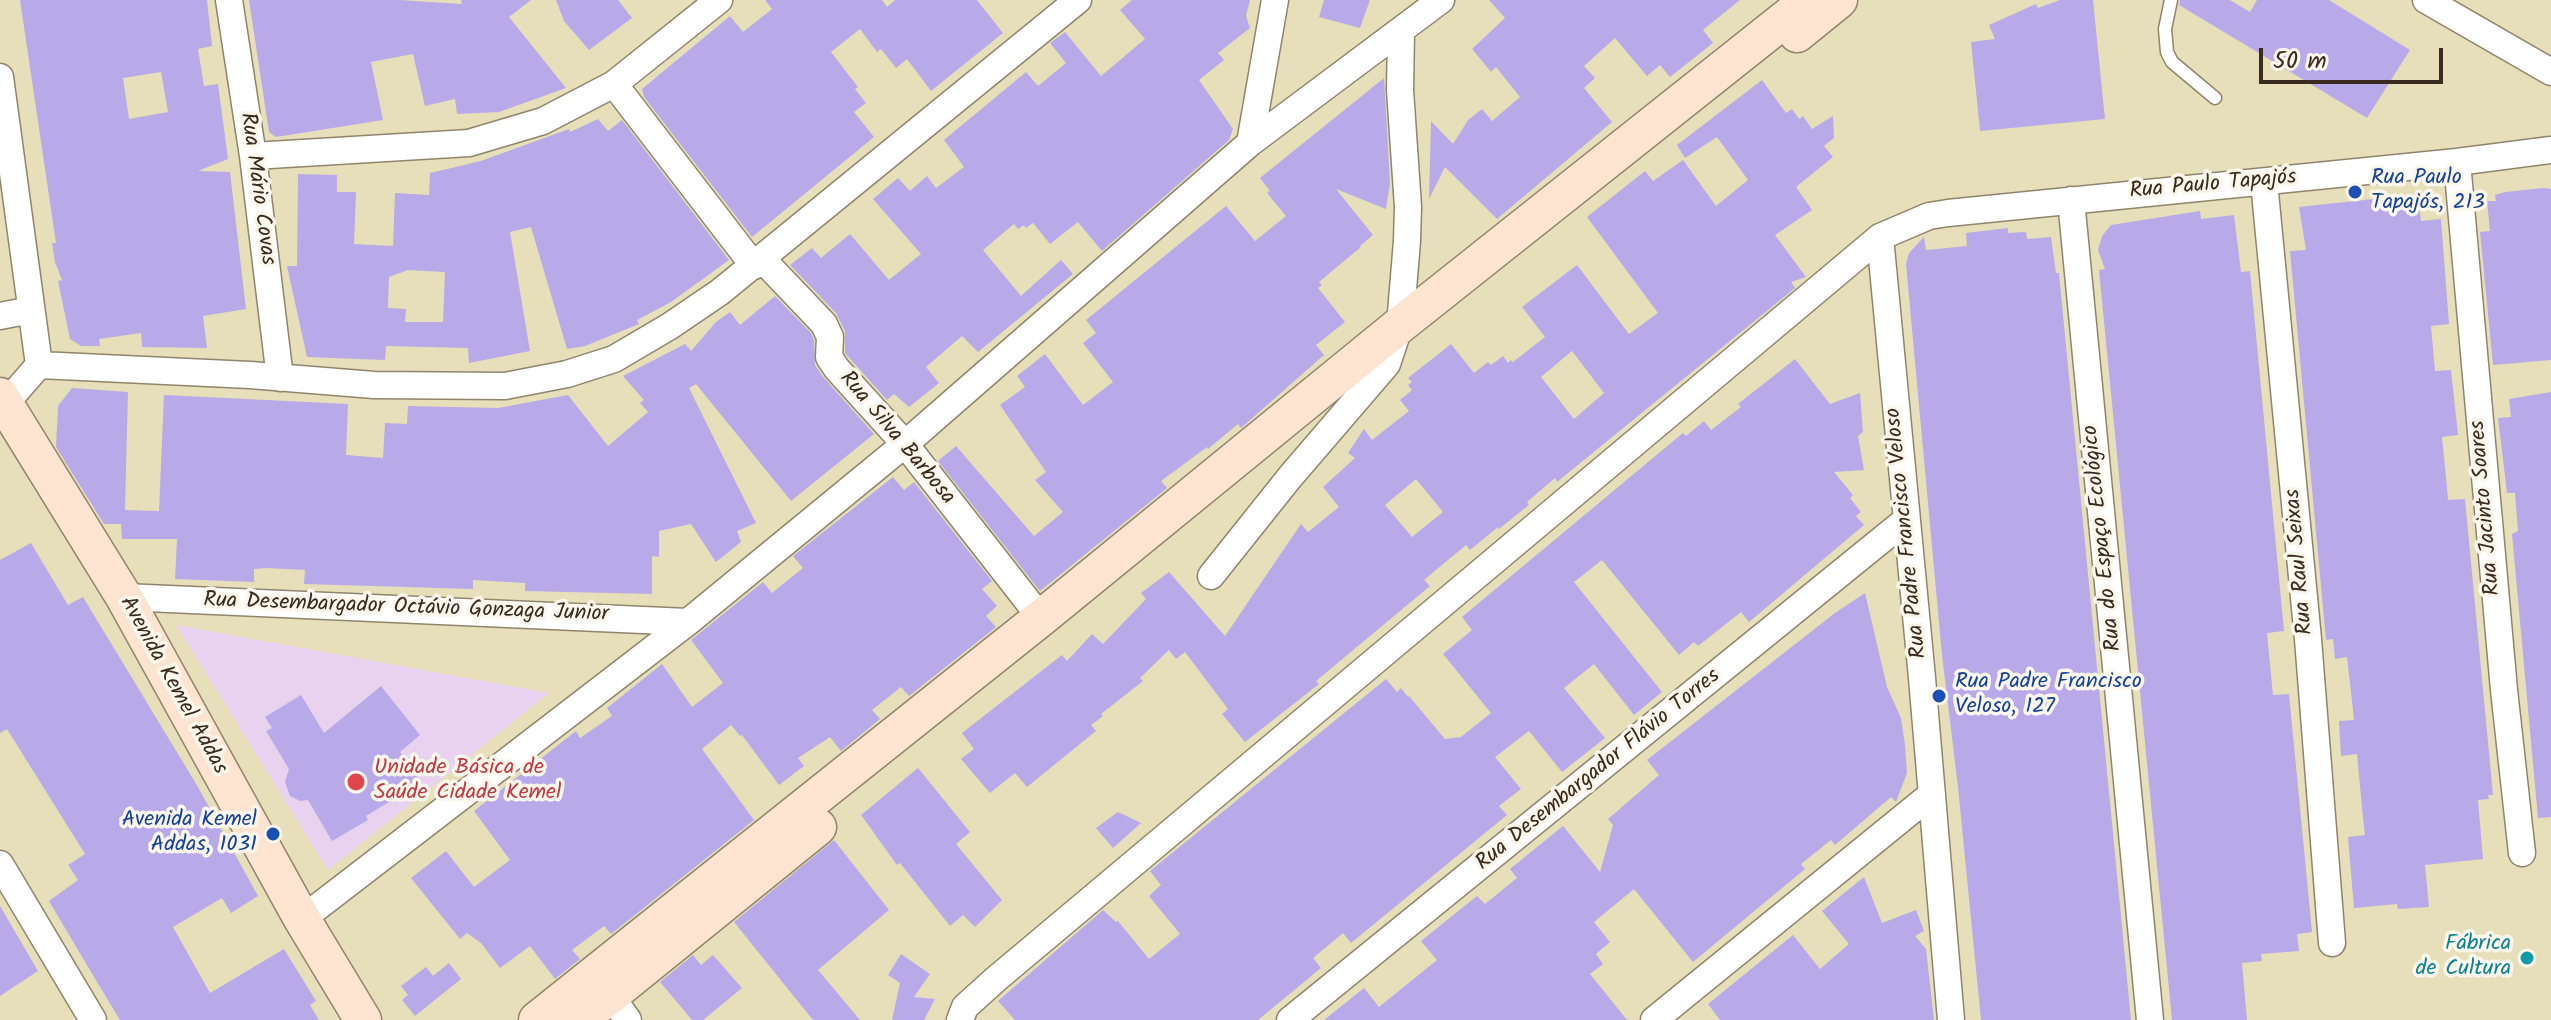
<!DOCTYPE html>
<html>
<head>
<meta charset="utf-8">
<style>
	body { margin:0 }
	#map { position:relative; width:2551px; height:1020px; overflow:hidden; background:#e6dfba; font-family:Kalam,sans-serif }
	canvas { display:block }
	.scale { position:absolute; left:2259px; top:48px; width:184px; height:36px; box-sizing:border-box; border:4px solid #3b2a1e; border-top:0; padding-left:10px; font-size:24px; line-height:28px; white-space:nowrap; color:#3b2a1e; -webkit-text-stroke:6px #fbf7ec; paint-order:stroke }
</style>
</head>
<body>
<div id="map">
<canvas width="2551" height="1020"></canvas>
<div class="scale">50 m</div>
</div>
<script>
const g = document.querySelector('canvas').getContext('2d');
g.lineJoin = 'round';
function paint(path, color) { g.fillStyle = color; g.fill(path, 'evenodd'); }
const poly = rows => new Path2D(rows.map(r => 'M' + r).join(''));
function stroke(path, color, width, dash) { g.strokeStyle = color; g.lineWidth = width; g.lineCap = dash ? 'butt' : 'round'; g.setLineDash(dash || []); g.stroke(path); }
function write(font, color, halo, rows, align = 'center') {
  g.font = font + ' Kalam,sans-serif'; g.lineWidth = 7; g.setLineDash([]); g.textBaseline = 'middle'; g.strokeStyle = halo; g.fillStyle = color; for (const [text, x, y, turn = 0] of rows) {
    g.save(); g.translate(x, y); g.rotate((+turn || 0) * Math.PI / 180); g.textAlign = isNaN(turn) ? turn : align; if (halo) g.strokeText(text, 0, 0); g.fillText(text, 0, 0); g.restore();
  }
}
const built = poly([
	[176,625,549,693,328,870]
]);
const building = poly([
	[20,0,207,0,212,46,198,49,204,86,218,84,228,159,198,171,230,172,246,309,203,316,207,348,142,347,141,333,99,339,100,346,81,346,70,339,58,281,62,280,55,262,52,243,56,243],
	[161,72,168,112,129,119,123,78],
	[249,0,399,0,462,4,461,0,531,0,509,17,566,88,499,112,457,114,455,99,425,106,413,54,371,62,383,120,276,137,269,132],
	[556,0,618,0,632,18,589,50,564,21],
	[765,0,882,0,887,7,895,0,977,0,1003,33,931,91,907,59,896,68,881,49,877,52,860,29,831,52,858,87,855,89,866,103,854,112,874,137,752,237,644,97,642,89,730,16,743,32,772,9],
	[1132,0,1250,0,1246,16,1250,28,1218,53,1224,60,1199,80,1233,129,1229,140,1102,251,1078,222,1050,244,1033,223,1026,228,1024,225,1018,229,1014,224,983,250,1021,296,1061,260,1073,274,978,352,962,336,926,367,939,383,909,407,894,394,887,400,845,353,845,331,836,313,790,265,812,248,821,258,850,234,889,280,921,254,873,199,898,178,910,191,927,176,936,188,964,167,944,140,1026,72,1038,86,1066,63,1050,43,1065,32,1101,76,1145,39,1120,10],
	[1324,0,1370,0,1360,28,1319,17],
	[1489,0,1740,0,1703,30,1713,43,1670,77,1660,65,1647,76,1615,38,1584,66,1595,78,1584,88,1612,122,1497,219,1445,167,1429,199,1431,121,1453,144,1468,120,1482,109,1492,121,1520,97,1496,67,1491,72,1472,49,1505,18],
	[2060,0,2093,0,2105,119,1980,131,1971,42,1995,39,1989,25,2036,4,2038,8],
	[2180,0,2230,0,2250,12,2257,0,2329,0,2410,50,2367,118,2179,5],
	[1384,78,1390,183,1386,209,1336,189,1373,235,1360,246,1361,247,1319,282,1322,285,1318,288,1345,322,1316,345,1324,355,1241,428,1238,424,1208,449,1207,447,1161,481,1167,488,1040,591,938,461,956,446,1034,536,1063,512,1035,480,1046,472,1000,405,1025,387,1017,376,1045,354,1083,405,1113,382,1083,343,1096,333,1086,320,1226,206,1255,241,1286,216,1267,193,1270,191,1260,178],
	[1762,80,1786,113,1792,109,1799,119,1803,116,1812,129,1833,116,1834,138,1824,146,1833,157,1796,187,1812,210,1775,235,1806,277,1791,282,1795,288,1557,482,1555,478,1527,502,1529,505,1499,529,1498,527,1470,550,1466,545,1424,580,1430,586,1316,681,1319,684,1245,742,1222,714,1228,709,1185,652,1176,659,1169,650,1140,678,1143,681,1101,714,1103,716,1091,725,1096,731,1027,787,1015,773,990,793,961,759,974,749,962,733,1062,655,1067,661,1092,634,1103,644,1146,599,1141,593,1169,572,1225,636,1301,524,1308,532,1339,507,1323,487,1355,458,1348,453,1364,429,1372,440,1409,411,1400,400,1412,390,1408,385,1412,382,1408,378,1451,344,1474,373,1488,362,1491,365,1503,356,1508,363,1511,360,1513,362,1545,337,1522,307,1577,265,1629,334,1658,313,1587,217,1645,171,1653,181,1683,160,1716,206,1748,180,1717,137,1685,158,1677,145],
	[1572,351,1604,393,1574,419,1541,377],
	[1416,479,1443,512,1412,537,1385,505],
	[598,119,608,131,622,120,729,260,671,302,637,320,639,324,585,346,567,349,531,227,510,232,530,351,469,363,468,348,386,346,385,360,307,357,287,266,297,266,298,174,337,175,337,192,356,192,354,244,393,246,395,193,429,195,430,173,481,161,569,129,570,132],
	[408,270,445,272,443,322,405,322,406,309,388,308,389,277],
	[2544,188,2551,189,2551,360,2493,365,2480,232,2490,231,2487,201,2496,201,2495,195,2505,192],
	[2411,195,2411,204,2419,203,2421,221,2441,219,2449,324,2431,326,2435,371,2451,370,2458,435,2442,437,2446,477,2448,500,2465,499,2493,795,2488,795,2489,799,2478,800,2483,859,2425,865,2429,907,2398,909,2397,904,2354,908,2348,837,2365,835,2363,818,2357,754,2341,756,2339,721,2354,720,2352,701,2347,657,2335,659,2333,639,2326,640,2290,251,2306,250,2299,207],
	[2200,211,2201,219,2234,215,2241,272,2250,271,2284,631,2267,633,2273,695,2289,694,2312,932,2297,934,2299,951,2261,954,2262,961,2242,963,2247,1020,2172,1020,2099,270,2105,269,2098,250,2102,236,2111,225],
	[2008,228,2008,233,2026,232,2027,239,2051,237,2056,273,2059,273,2131,1020,1981,1020,1958,787,1942,655,1906,264,1909,253,1924,237,1926,250,1967,246,1966,233],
	[775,296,811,333,814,340,815,365,824,378,874,434,791,501,696,384,689,388,756,523,737,531,741,542,716,562,691,524,659,531,659,557,652,556,652,594,525,591,525,583,473,580,473,589,304,584,305,570,266,568,254,569,254,582,175,579,177,539,122,539,121,524,104,524,56,447,58,406,72,388,128,392,125,510,159,511,164,395,348,404,346,455,383,458,385,423,407,424,408,406,498,408,568,395,608,446,648,412,640,403,644,400,623,376,685,344,691,351,716,322,730,312,740,325],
	[1795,359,1830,404,1860,393,1863,432,1858,436,1864,470,1834,472,1853,495,1850,498,1861,512,1856,516,1864,525,1749,622,1741,612,1698,646,1694,642,1679,655,1602,560,1574,582,1662,692,1634,715,1594,664,1564,688,1605,738,1562,772,1529,731,1495,757,1521,789,1499,806,1507,815,1351,943,1343,933,1313,958,1321,968,1258,1020,1015,1020,998,1001,1103,910,1116,922,1118,921,1149,959,1180,934,1149,896,1161,885,1150,871,1386,679,1397,692,1401,688,1408,697,1409,696,1445,739,1461,737,1491,713,1443,654,1472,630,1462,617,1683,433,1686,436,1704,421,1711,430,1741,407,1738,404],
	[2551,392,2551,817,2538,818,2512,534,2518,531,2515,493,2507,493,2498,418,2511,417,2509,399],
	[893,477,904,490,914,482,992,581,982,589,997,606,986,616,996,627,909,696,901,687,872,710,880,719,841,751,830,737,798,758,804,766,779,785,742,735,740,736,731,725,702,749,754,820,611,934,604,926,572,950,580,959,555,979,530,946,500,968,481,943,467,933,460,939,411,878,446,851,474,887,510,860,474,811,576,731,580,738,612,716,607,708,662,664,692,707,723,683,691,640,763,582,772,593,803,568,793,556],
	[31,543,68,605,83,597,198,787,258,896,231,913,222,898,173,927,210,993,284,949,316,1001,310,1005,319,1020,120,1020,94,977,49,901,78,880,68,865,85,854,7,729,0,733,0,560],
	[1865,593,1887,687,1901,718,1905,745,1907,773,1896,802,1891,797,1835,845,1831,840,1801,864,1805,869,1693,962,1634,889,1594,922,1610,942,1596,954,1603,964,1590,974,1627,1020,1324,1020,1364,988,1379,1007,1437,960,1421,941,1477,896,1485,904,1517,878,1510,869,1563,826,1600,872,1613,825,1608,819,1659,775,1647,760,1835,613],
	[381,686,420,735,400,752,418,777,397,797,366,816,368,820,332,841,308,800,300,801,290,796,285,782,289,769,266,731,272,728,265,717,301,695,324,733],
	[918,768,970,832,956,844,1002,900,975,927,963,915,950,926,900,863,897,865,861,815],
	[1118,812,1141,823,1113,848,1096,828],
	[834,840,889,910,818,970,860,1020,813,1020,734,922],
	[1864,877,1882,923,1916,910,1924,931,1915,936,1926,949,1934,1020,1720,1020,1708,1004,1793,935,1820,969,1849,944,1822,911],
	[0,906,38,971,0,996],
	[901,954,930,974,914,997,935,999,924,1020,892,1020,900,983,888,975],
	[693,955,701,965,713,955,742,988,703,1020,692,1020,660,982],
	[449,963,461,979,415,1016,402,1000,408,995,401,986,426,967,433,976]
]);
const lane = poly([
	[2171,0,2165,29,2167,52,2172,62,2215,98]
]);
const street = poly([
	[229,0,253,156,280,378],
	[2426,0,2551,72],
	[0,77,39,365],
	[614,84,754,266],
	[1250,143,1275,0],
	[253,156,469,143,543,121,614,84,719,0],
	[2457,162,2504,690,2522,853],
	[2264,182,2308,639,2332,943],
	[2071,200,2150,1020],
	[1880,237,1922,678,1951,1020],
	[762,259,824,324,830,337,829,357,837,369,905,444,1041,618],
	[0,316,31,310],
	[5,404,39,365,250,375,374,385,505,386,567,374,614,359,670,326,720,292,1078,0],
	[1211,576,1290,477,1387,364,1400,325,1407,241,1408,207,1400,90,1401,32],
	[124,597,688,622],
	[0,864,93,1020],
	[302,919,688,622,905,444,1250,143,1441,0],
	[601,982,628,1020],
	[960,1020,965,1007,996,979,1880,237,1929,216,1948,213,2457,162,2551,150],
	[1290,1020,1906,520],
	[1654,1020,1932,794]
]);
const secondary = poly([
	[1797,34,1839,0],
	[0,396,124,597,302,919,363,1020],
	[537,1020,1041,618,1400,325,1809,0],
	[580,1020,818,827]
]);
const markers = [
	[2355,192,8,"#1a4fb4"],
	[1939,696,8,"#1a4fb4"],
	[356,782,10,"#e0444e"],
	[273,834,8,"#1a4fb4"],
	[2527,958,8,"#0f9aa8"]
];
const transitNames = [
	["Rua Paulo",2371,179],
	["Tapajós, 213",2371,204],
	["Rua Padre Francisco",1955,683],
	["Veloso, 127",1955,708],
	["Avenida Kemel",257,821,"right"],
	["Addas, 1031",257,846,"right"]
];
const streetNames = [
	["Rua Paulo Tapajós",2213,186,-5],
	["Rua Mário Covas",256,189,82],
	["Rua Silva Barbosa",896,439,50],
	["Rua Jacinto Soares",2487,508,-95],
	["Rua Padre Francisco Veloso",1908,533,-96],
	["Rua do Espaço Ecológico",2104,538,-96],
	["Rua Raul Seixas",2301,562,-95],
	["Rua Desembargador Octávio Gonzaga Junior",406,609,2],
	["Avenida Kemel Addas",172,686,61],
	["Rua Desembargador Flávio Torres",1599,771,-39]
];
const healthNames = [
	["Unidade Básica de",374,769],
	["Saúde Cidade Kemel",374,794]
];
const cultureNames = [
	["Fábrica",2511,945],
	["de Cultura",2511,970]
];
paint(built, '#e8d2ef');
paint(building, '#b8aae9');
stroke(lane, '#90846c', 15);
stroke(street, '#90846c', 29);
stroke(secondary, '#90846c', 39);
stroke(lane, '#fff', 12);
stroke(street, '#fff', 26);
stroke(secondary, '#fde4d1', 36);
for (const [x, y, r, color] of markers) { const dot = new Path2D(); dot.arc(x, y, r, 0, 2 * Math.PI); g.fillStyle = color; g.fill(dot); stroke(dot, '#fbf7ec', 3); }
write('22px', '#164399', '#fbf7ec', transitNames, 'left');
write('22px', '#3b2a1e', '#fbf7ec', streetNames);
write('22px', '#be3a42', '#fbf7ec', healthNames, 'left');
write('22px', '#0d838f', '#fbf7ec', cultureNames, 'right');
</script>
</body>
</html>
